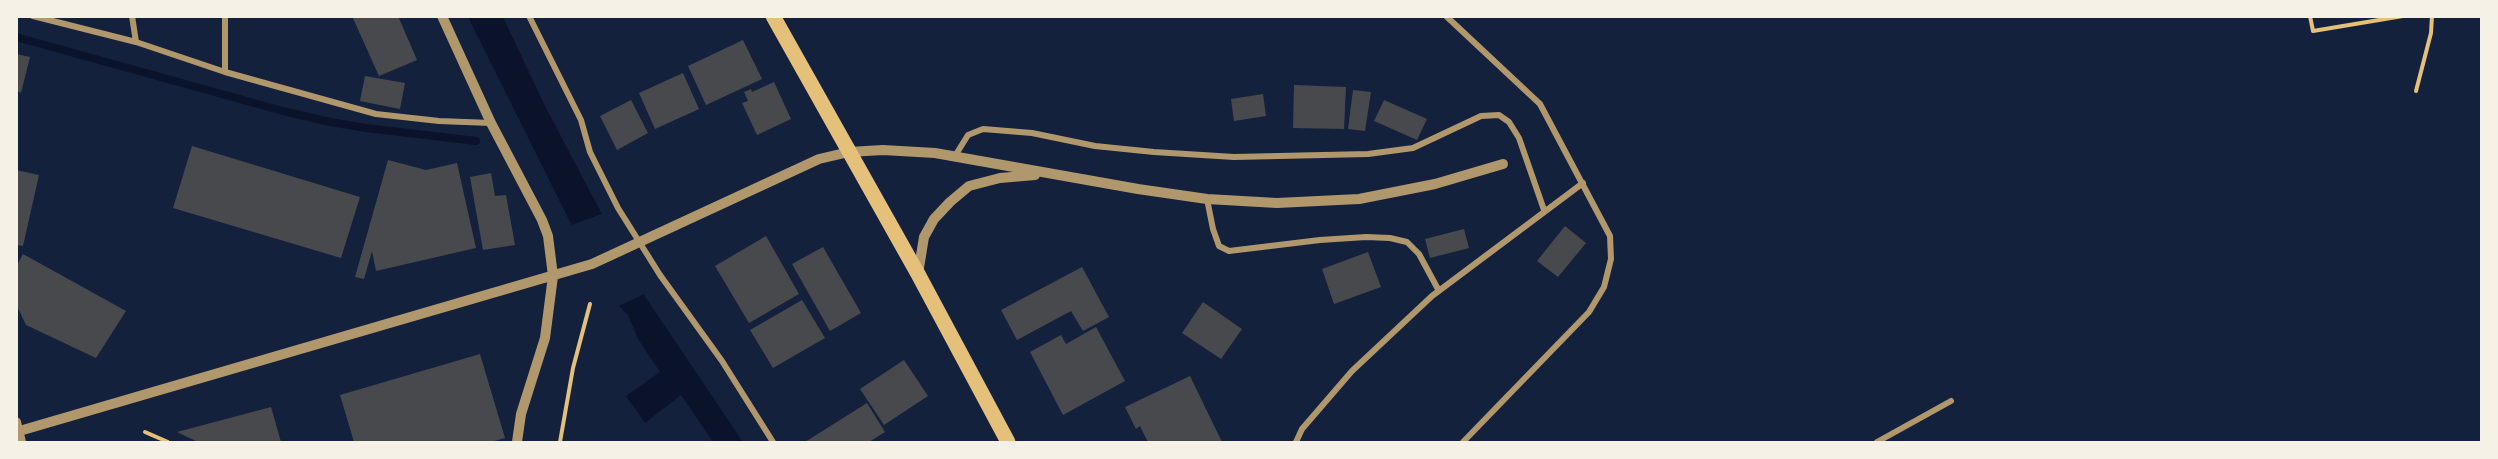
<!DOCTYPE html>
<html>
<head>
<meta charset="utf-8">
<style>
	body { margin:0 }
	#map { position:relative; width:2498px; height:459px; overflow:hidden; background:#14213d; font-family:"Fira Sans Condensed",sans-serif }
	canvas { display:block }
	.frame { position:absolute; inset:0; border:18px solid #f6f1e7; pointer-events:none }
</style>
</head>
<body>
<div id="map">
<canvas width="2498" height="459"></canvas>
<div class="frame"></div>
</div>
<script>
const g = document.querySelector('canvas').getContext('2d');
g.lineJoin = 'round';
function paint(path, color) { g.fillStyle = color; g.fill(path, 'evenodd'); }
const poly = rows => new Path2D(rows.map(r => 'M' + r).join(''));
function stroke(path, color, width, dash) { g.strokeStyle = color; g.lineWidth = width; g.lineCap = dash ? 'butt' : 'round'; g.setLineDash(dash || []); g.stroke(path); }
const water = poly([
	[468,17,503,17,545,106,646,298,743,442,713,442,681,395,645,423,626,396,660,372,638,339,628,315,620,307,569,220]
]);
const pier = poly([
	[604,213,647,293,616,307,569,226]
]);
const stream = poly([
	[16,37,283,111,330,122,366,128,476,141]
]);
const building = poly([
	[352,16,398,16,417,60,379,76],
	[743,40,762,79,706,105,688,66],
	[16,54,30,57,21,93,16,90],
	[683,73,699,109,655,129,639,93],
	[365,76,405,83,400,109,360,101],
	[774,82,791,119,757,135,742,103,748,101,744,92,751,89,752,92],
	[1294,85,1346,87,1344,129,1293,128],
	[1353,90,1371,92,1365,131,1348,129],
	[1263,94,1266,116,1234,121,1231,99],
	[631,100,648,133,617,150,600,116],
	[1384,100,1427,119,1417,140,1374,121],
	[192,146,360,197,341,258,173,208],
	[388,160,426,170,457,163,476,248,376,271,372,251,364,279,355,277],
	[16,170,39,175,23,246,16,245],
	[491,173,495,196,506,195,515,245,483,250,470,177],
	[1565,226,1586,243,1558,277,1537,261],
	[1464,229,1469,248,1430,258,1425,239],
	[766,236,799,294,749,323,715,266],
	[823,247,861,313,830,331,792,264],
	[1368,252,1381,287,1334,304,1322,269],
	[23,254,126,311,96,358,26,325,16,304,16,267],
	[1082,267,1109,317,1083,331,1071,311,1017,340,1001,310],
	[802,300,825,338,773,368,750,330],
	[1203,302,1242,329,1221,359,1182,333],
	[1096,327,1125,381,1063,415,1030,352,1061,335,1066,344],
	[480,354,505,438,491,442,354,442,340,395],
	[904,360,928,396,884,425,860,389],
	[1190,376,1222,442,1148,442,1140,426,1136,429,1125,407],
	[867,403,885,432,869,442,805,442],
	[271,407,281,442,198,442,177,432]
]);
const path = poly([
	[2310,16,2313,31,2403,16],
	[2416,91,2431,33,2432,16],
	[145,432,168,442],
	[560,442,573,368,590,304]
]);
const minor = poly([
	[33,16,136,42,225,72,376,114,439,121,491,123],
	[132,16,136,42],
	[529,16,581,120,590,152,618,208,660,275,722,361,773,442],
	[1446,16,1540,104,1610,236,1611,259,1604,287,1589,312,1463,442],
	[225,72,225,16],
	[955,156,968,135,983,129,1032,133,1095,146,1154,152,1234,157,1368,154,1413,148,1481,116,1499,115,1509,122,1519,138,1544,210],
	[1207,199,1213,229,1219,246,1229,251,1320,240,1366,237,1390,238,1407,242,1419,254,1439,291],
	[1296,442,1302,429,1352,371,1432,296,1583,183],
	[1877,442,1951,401]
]);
const tertiary = poly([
	[442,16,491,123,542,220,548,236,553,276,545,338,521,414,517,442],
	[918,274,924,237,934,219,950,202,969,186,1000,178,1035,175],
	[16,422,21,442],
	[16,432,592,264,819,159,849,152,883,150,935,153,1138,189,1207,199,1277,203,1359,199,1435,184,1503,164]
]);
const primary = poly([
	[773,16,918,274,1008,442]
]);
paint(water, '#0b132b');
paint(pier, '#14213d');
stroke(stream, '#0b132b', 8);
paint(building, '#48494c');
stroke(path, '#e5c07b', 4);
stroke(minor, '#b1986c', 6);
stroke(tertiary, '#b1986c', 10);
stroke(primary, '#e5c07b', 15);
</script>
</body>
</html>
